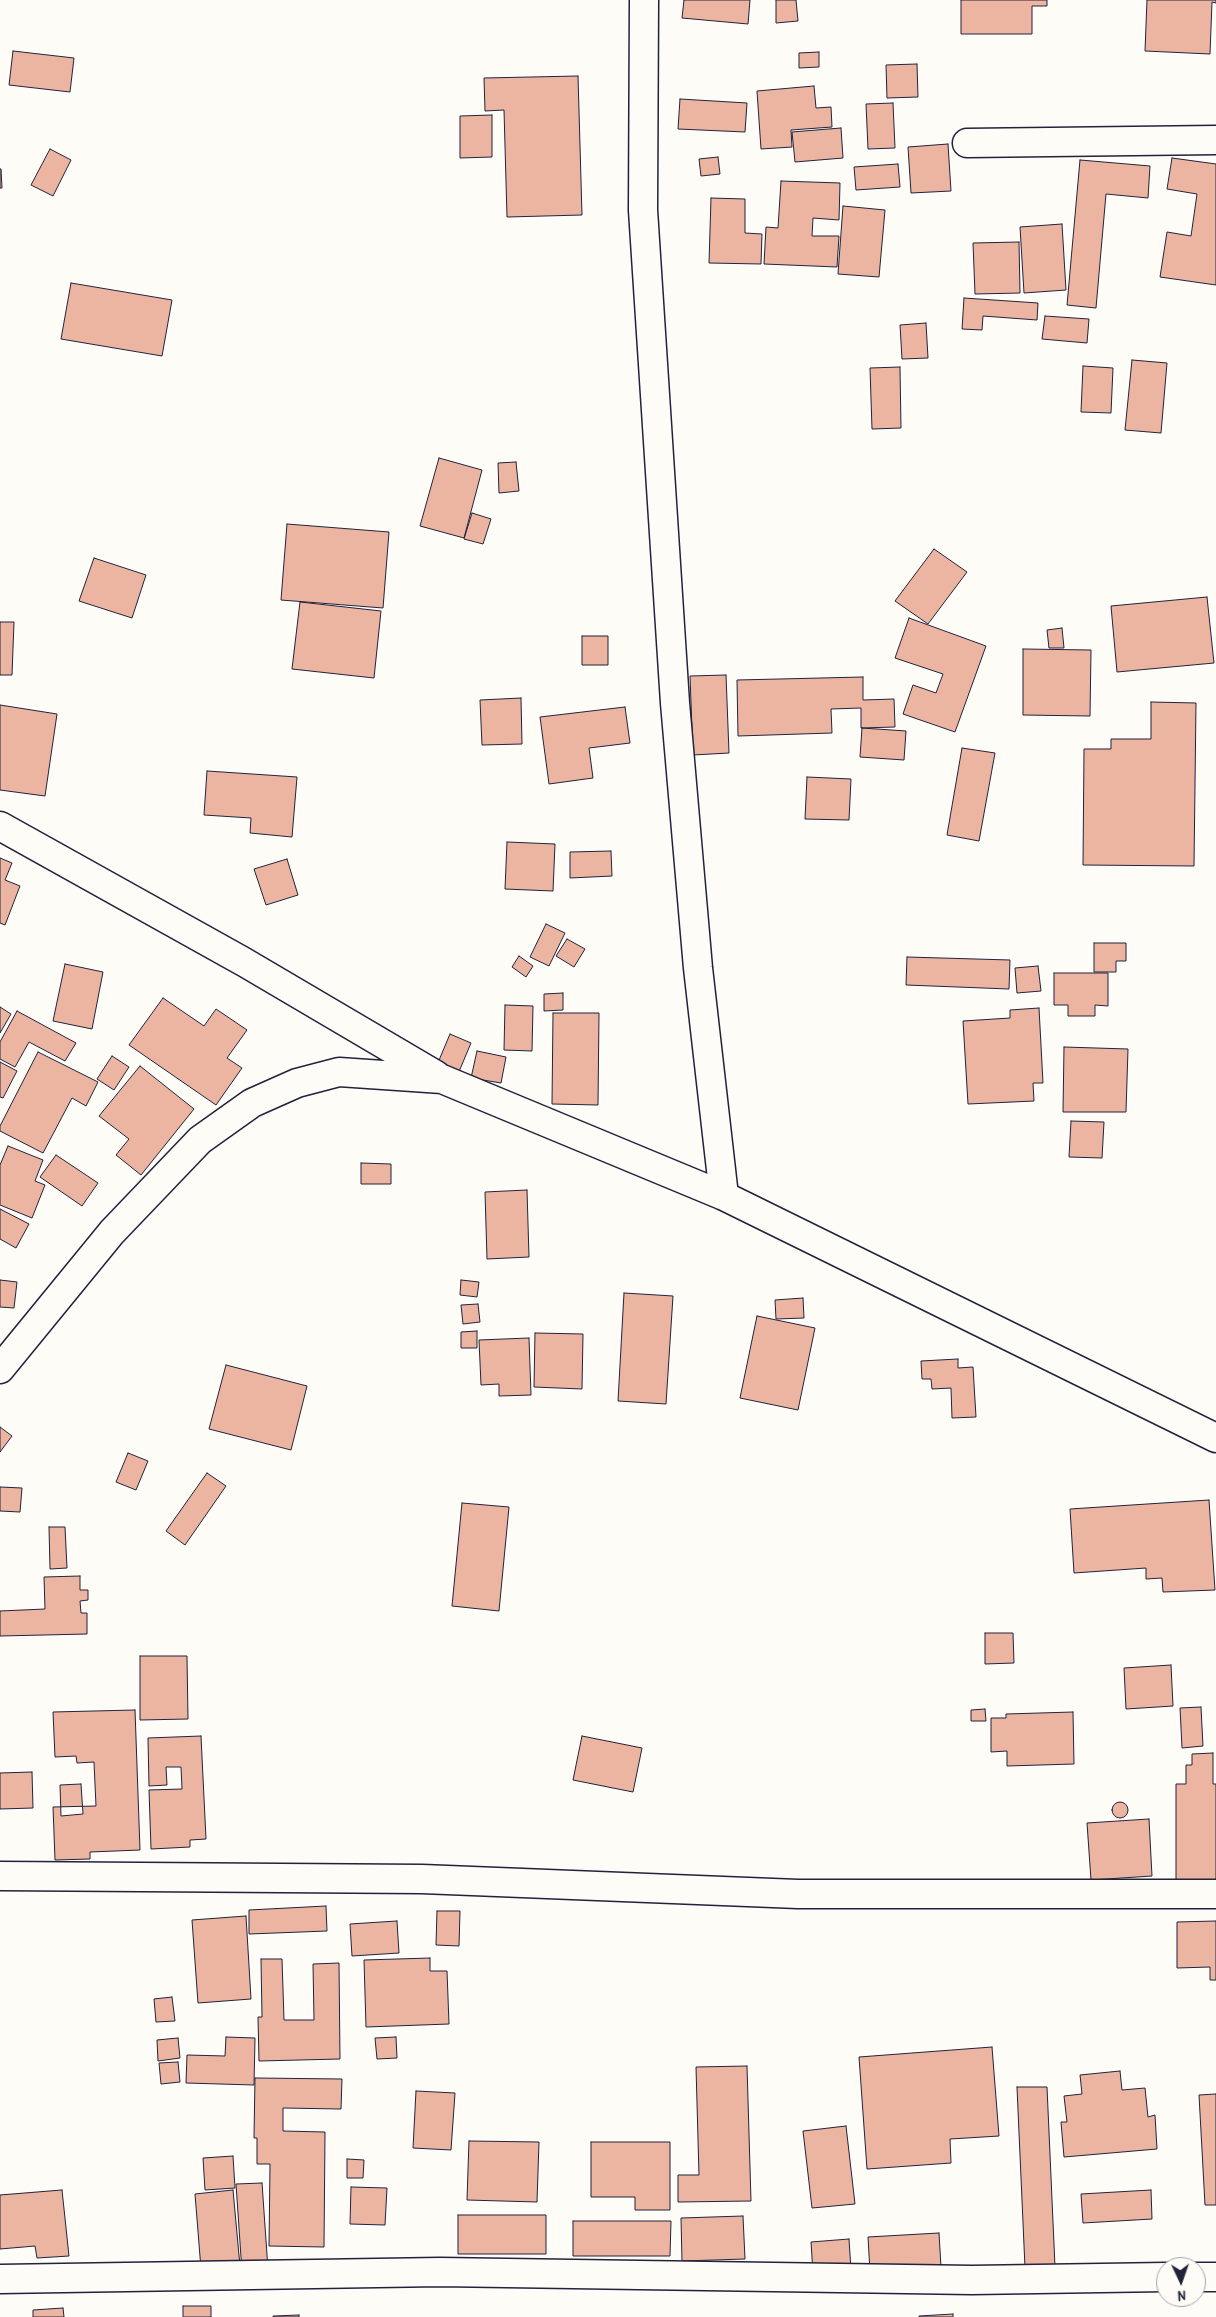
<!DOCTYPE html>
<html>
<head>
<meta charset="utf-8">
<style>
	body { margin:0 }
	#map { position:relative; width:1216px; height:2317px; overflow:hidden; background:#fdfcf7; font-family:"Patrick Hand",sans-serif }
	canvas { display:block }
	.north { position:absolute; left:1156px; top:2257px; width:50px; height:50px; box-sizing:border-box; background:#fdfcf7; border:1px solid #a5a5ac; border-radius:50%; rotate:177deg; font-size:14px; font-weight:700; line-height:20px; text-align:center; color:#22223b }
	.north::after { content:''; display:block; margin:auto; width:18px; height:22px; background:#22223b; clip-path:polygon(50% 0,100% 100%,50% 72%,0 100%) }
</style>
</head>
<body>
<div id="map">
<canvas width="1216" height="2317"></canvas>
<div class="north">N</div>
</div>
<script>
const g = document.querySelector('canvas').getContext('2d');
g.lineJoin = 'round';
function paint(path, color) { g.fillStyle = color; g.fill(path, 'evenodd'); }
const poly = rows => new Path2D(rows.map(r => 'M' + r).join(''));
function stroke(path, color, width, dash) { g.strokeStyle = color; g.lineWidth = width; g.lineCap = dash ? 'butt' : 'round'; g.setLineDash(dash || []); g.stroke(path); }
const building = poly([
	[684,0,750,0,748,24,682,18,684,0],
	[776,0,796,0,798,21,776,23,776,0],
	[961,0,1047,0,1047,6,1032,6,1032,34,961,34,961,0],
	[1147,0,1216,0,1216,3,1212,2,1210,54,1145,51,1147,0],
	[13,51,74,58,70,92,9,85,13,51],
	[819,52,819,67,799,68,799,53,819,52],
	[917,64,918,97,887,98,886,65,917,64],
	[578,76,582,215,507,217,504,110,485,111,484,78,578,76],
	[814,86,816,108,831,107,832,127,791,130,792,147,761,149,757,91,814,86],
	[680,99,747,103,745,132,678,129,680,99],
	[893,103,895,148,868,149,866,104,893,103],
	[492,115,492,157,460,158,460,116,492,115],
	[841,128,843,158,795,162,792,132,841,128],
	[948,144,951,191,911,193,908,147,948,144],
	[50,149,71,160,53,196,31,185,50,149],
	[718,157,720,174,701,176,699,159,718,157],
	[1172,158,1216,164,1216,285,1160,277,1167,232,1191,236,1197,194,1167,189,1172,158],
	[1080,160,1150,166,1148,198,1106,194,1096,308,1067,305,1080,160],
	[898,164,900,187,856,190,854,167,898,164],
	[0,169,1,169,2,188,0,188,0,169],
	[781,181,840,183,839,220,813,218,812,236,839,236,837,267,764,264,766,227,778,228,781,181],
	[711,198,745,199,745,233,762,234,761,264,709,263,711,198],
	[843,206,885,210,879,277,838,274,843,206],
	[1062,224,1066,290,1024,293,1020,227,1062,224],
	[1019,242,1020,293,975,294,973,243,1019,242],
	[71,283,172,300,162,356,61,339,71,283],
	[964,298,1038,303,1037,320,983,316,982,330,962,329,964,298],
	[1045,316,1089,319,1087,343,1042,339,1045,316],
	[926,323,928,358,902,359,900,325,926,323],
	[1132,360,1167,363,1161,433,1125,430,1132,360],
	[1083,366,1113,368,1111,413,1081,412,1083,366],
	[900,367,901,428,872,429,870,368,900,367],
	[439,458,482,470,464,538,420,526,439,458],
	[516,462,519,491,499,493,498,463,516,462],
	[472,513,491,519,483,544,464,539,472,513],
	[287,524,389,532,383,608,281,600,287,524],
	[934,549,967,572,928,624,895,601,934,549],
	[94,558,146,575,132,618,79,601,94,558],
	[1207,597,1214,663,1117,672,1111,606,1207,597],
	[300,602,381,611,374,678,292,669,300,602],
	[909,618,986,646,955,732,903,714,913,685,936,693,943,674,895,658,909,618],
	[0,622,14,622,12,675,0,675,0,622],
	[1062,628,1064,648,1049,648,1047,630,1062,628],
	[582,636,608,636,608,665,582,665,582,636],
	[1023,649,1091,650,1090,716,1023,715,1023,649],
	[726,675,729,753,693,755,690,676,726,675],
	[863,677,863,700,894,699,895,727,861,728,861,708,831,709,832,733,738,736,737,680,863,677],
	[521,698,522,744,482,745,480,700,521,698],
	[1151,702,1196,703,1194,866,1083,865,1084,749,1111,749,1111,739,1151,739,1151,702],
	[0,705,57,714,45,796,0,790,0,705],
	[625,707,630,743,589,748,593,778,549,784,540,717,625,707],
	[862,728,906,731,904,760,860,757,862,728],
	[962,748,995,753,979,841,947,835,962,748],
	[207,771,297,777,292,837,250,833,251,818,204,815,207,771],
	[807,777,851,779,849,820,805,819,807,777],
	[507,842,555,844,553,891,505,889,507,842],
	[611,851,612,876,570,878,570,852,611,851],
	[0,858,12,863,5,880,20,886,5,925,0,923,0,858],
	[287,859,298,895,266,905,254,869,287,859],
	[546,924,565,933,549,966,530,957,546,924],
	[567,939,585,949,574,967,556,956,567,939],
	[1094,943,1126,943,1126,961,1116,961,1116,972,1094,972,1094,943],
	[519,956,533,966,526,977,512,967,519,956],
	[907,957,1010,960,1009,989,906,985,907,957],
	[65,964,103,972,92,1029,53,1021,65,964],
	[1038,966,1041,991,1017,993,1015,968,1038,966],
	[1054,973,1108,973,1108,1006,1095,1005,1095,1016,1068,1016,1068,1005,1054,1005,1054,973],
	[563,993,563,1010,544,1011,544,994,563,993],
	[163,998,204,1026,216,1009,247,1030,227,1058,242,1068,216,1105,129,1045,163,998],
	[505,1005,533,1006,532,1051,504,1050,505,1005],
	[0,1007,11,1014,0,1033,0,1007],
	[1039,1008,1043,1083,1033,1083,1034,1101,968,1104,963,1021,1010,1018,1010,1010,1039,1008],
	[17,1011,76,1043,65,1061,29,1042,15,1067,0,1059,0,1042,17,1011],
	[553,1013,599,1013,598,1105,552,1104,553,1013],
	[450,1034,471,1043,458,1074,437,1065,450,1034],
	[1064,1047,1128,1049,1126,1112,1063,1112,1064,1047],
	[477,1051,506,1057,501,1083,471,1078,477,1051],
	[38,1052,98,1082,86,1106,72,1098,43,1153,0,1131,0,1126,38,1052],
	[112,1056,129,1067,114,1090,97,1079,112,1056],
	[0,1062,17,1071,3,1098,0,1097,0,1062],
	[140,1066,194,1109,141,1175,116,1155,129,1139,99,1116,140,1066],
	[1071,1121,1104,1122,1102,1158,1069,1157,1071,1121],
	[8,1146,43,1160,35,1181,45,1185,32,1218,0,1205,0,1165,8,1146],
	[56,1155,98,1183,82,1206,40,1177,56,1155],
	[361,1163,391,1164,391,1184,361,1184,361,1163],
	[527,1190,529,1257,487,1259,485,1192,527,1190],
	[0,1209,29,1224,16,1248,0,1239,0,1209],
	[0,1280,17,1282,14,1308,0,1307,0,1280],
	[461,1280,479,1282,477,1297,460,1295,461,1280],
	[624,1293,673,1296,666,1404,618,1401,624,1293],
	[803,1298,804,1318,776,1319,775,1300,803,1298],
	[478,1304,480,1322,463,1324,461,1305,478,1304],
	[757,1316,815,1328,798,1410,740,1398,757,1316],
	[477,1331,477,1348,461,1348,461,1332,477,1331],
	[535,1333,583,1334,582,1389,534,1387,535,1333],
	[529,1338,531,1395,499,1396,499,1384,481,1385,479,1340,529,1338],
	[958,1359,958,1368,973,1367,976,1417,952,1418,951,1388,932,1389,931,1379,922,1379,921,1361,958,1359],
	[226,1365,307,1386,291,1450,209,1429,226,1365],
	[0,1427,12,1436,0,1452,0,1427],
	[128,1453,148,1461,136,1490,116,1482,128,1453],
	[207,1473,226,1486,185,1545,166,1531,207,1473],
	[0,1487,22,1488,20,1512,0,1511,0,1487],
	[1209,1500,1215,1590,1163,1592,1162,1578,1146,1579,1146,1568,1074,1573,1070,1509,1209,1500],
	[462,1503,509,1507,499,1611,452,1606,462,1503],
	[49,1527,65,1527,67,1568,50,1569,49,1527],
	[80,1576,80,1590,88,1590,88,1600,80,1601,81,1613,87,1613,87,1634,0,1636,0,1611,45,1609,44,1577,80,1576],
	[985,1633,1013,1633,1014,1663,985,1664,985,1633],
	[140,1656,187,1656,188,1719,140,1720,140,1656],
	[1171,1665,1173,1706,1126,1709,1124,1668,1171,1665],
	[1201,1707,1203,1746,1182,1748,1180,1708,1201,1707],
	[985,1709,986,1721,971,1721,971,1710,985,1709],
	[135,1710,140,1850,90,1852,90,1859,55,1860,53,1807,96,1806,94,1762,77,1763,76,1756,55,1757,53,1712,135,1710],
	[1073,1712,1074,1764,1007,1766,1007,1751,991,1752,991,1718,1006,1718,1006,1714,1073,1712],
	[201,1736,206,1839,190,1840,190,1847,151,1849,149,1790,182,1789,181,1767,166,1767,167,1785,149,1786,148,1738,201,1736],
	[582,1736,642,1748,633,1792,573,1780,582,1736],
	[1213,1753,1213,1784,1216,1784,1216,1887,1176,1887,1176,1784,1186,1784,1186,1765,1192,1765,1192,1754,1213,1753],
	[32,1772,33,1808,0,1809,0,1773,32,1772],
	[81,1784,83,1814,61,1816,60,1785,81,1784],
	'1112 1810a8 8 0 1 1 16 0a8 8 0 1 1-16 0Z',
	[1149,1819,1152,1876,1091,1880,1087,1823,1149,1819],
	[326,1906,327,1931,249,1934,249,1910,326,1906],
	[437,1911,460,1911,459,1946,436,1945,437,1911],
	[246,1916,251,1999,198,2003,192,1920,246,1916],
	[397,1921,399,1953,352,1956,350,1924,397,1921],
	[1216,1921,1216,1980,1210,1980,1210,1967,1177,1968,1177,1922,1216,1921],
	[430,1958,430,1971,447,1971,449,2024,366,2027,364,1960,430,1958],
	[261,1959,282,1959,284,2020,314,2020,313,1964,339,1963,340,2059,259,2061,258,2017,262,2017,261,1959],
	[172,1997,175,2021,156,2022,154,1999,172,1997],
	[226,2037,255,2038,254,2085,186,2083,187,2055,225,2056,226,2037],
	[396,2037,397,2058,377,2059,375,2038,396,2037],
	[178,2038,180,2058,158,2061,157,2040,178,2038],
	[992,2047,999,2136,950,2139,951,2163,867,2169,859,2057,992,2047],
	[178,2062,180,2082,161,2084,159,2063,178,2062],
	[747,2066,751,2201,678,2202,678,2175,699,2175,696,2067,747,2066],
	[1120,2071,1122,2090,1145,2088,1148,2117,1155,2115,1157,2149,1064,2157,1061,2122,1067,2122,1064,2096,1082,2094,1080,2075,1120,2071],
	[255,2078,342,2079,341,2109,283,2108,283,2131,325,2132,324,2247,269,2246,270,2164,257,2164,257,2138,254,2138,255,2078],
	[1017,2087,1047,2087,1055,2267,1025,2268,1017,2087],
	[416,2091,455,2093,451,2150,413,2148,416,2091],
	[1216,2094,1216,2205,1205,2205,1199,2095,1216,2094],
	[846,2126,855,2204,812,2208,803,2131,846,2126],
	[469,2141,539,2142,537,2202,467,2200,469,2141],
	[591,2142,670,2142,670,2210,635,2210,635,2197,591,2197,591,2142],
	[233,2156,235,2188,205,2190,203,2158,233,2156],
	[347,2159,364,2160,363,2178,347,2178,347,2159],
	[262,2183,268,2269,242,2272,236,2184,262,2183],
	[351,2187,387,2188,385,2225,350,2224,351,2187],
	[62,2190,69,2256,37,2258,35,2246,0,2249,0,2195,62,2190],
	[233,2190,240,2266,201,2269,195,2194,233,2190],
	[1151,2190,1152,2219,1083,2223,1081,2194,1151,2190],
	[458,2215,546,2215,546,2254,458,2254,458,2215],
	[743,2216,745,2259,682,2261,681,2218,743,2216],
	[573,2221,671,2221,670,2256,573,2256,573,2221],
	[939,2233,941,2267,870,2272,868,2237,939,2233],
	[849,2239,851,2270,813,2273,811,2242,849,2239],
	[183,2306,211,2306,211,2317,183,2317,183,2306],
	[63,2308,64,2317,33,2317,33,2310,63,2308],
	[953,2314,953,2317,919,2317,919,2316,953,2314],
	[299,2315,299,2317,273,2317,273,2316,299,2315]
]);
const minor = poly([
	[644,0,643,210,675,703,698,968,724,1196],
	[967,143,1216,140],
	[0,826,244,962,436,1075],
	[0,1369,112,1232,200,1140,252,1103,297,1083,339,1072,442,1079,724,1196,1216,1438],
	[0,1876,422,1879,798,1894,1216,1894],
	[1196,2277,1216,2277],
	[0,2279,440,2272,972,2280,1166,2277]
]);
paint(building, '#ecb5a2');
stroke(building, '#22223b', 1);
stroke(minor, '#22223b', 31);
stroke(minor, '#fdfcf7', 28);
</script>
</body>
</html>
